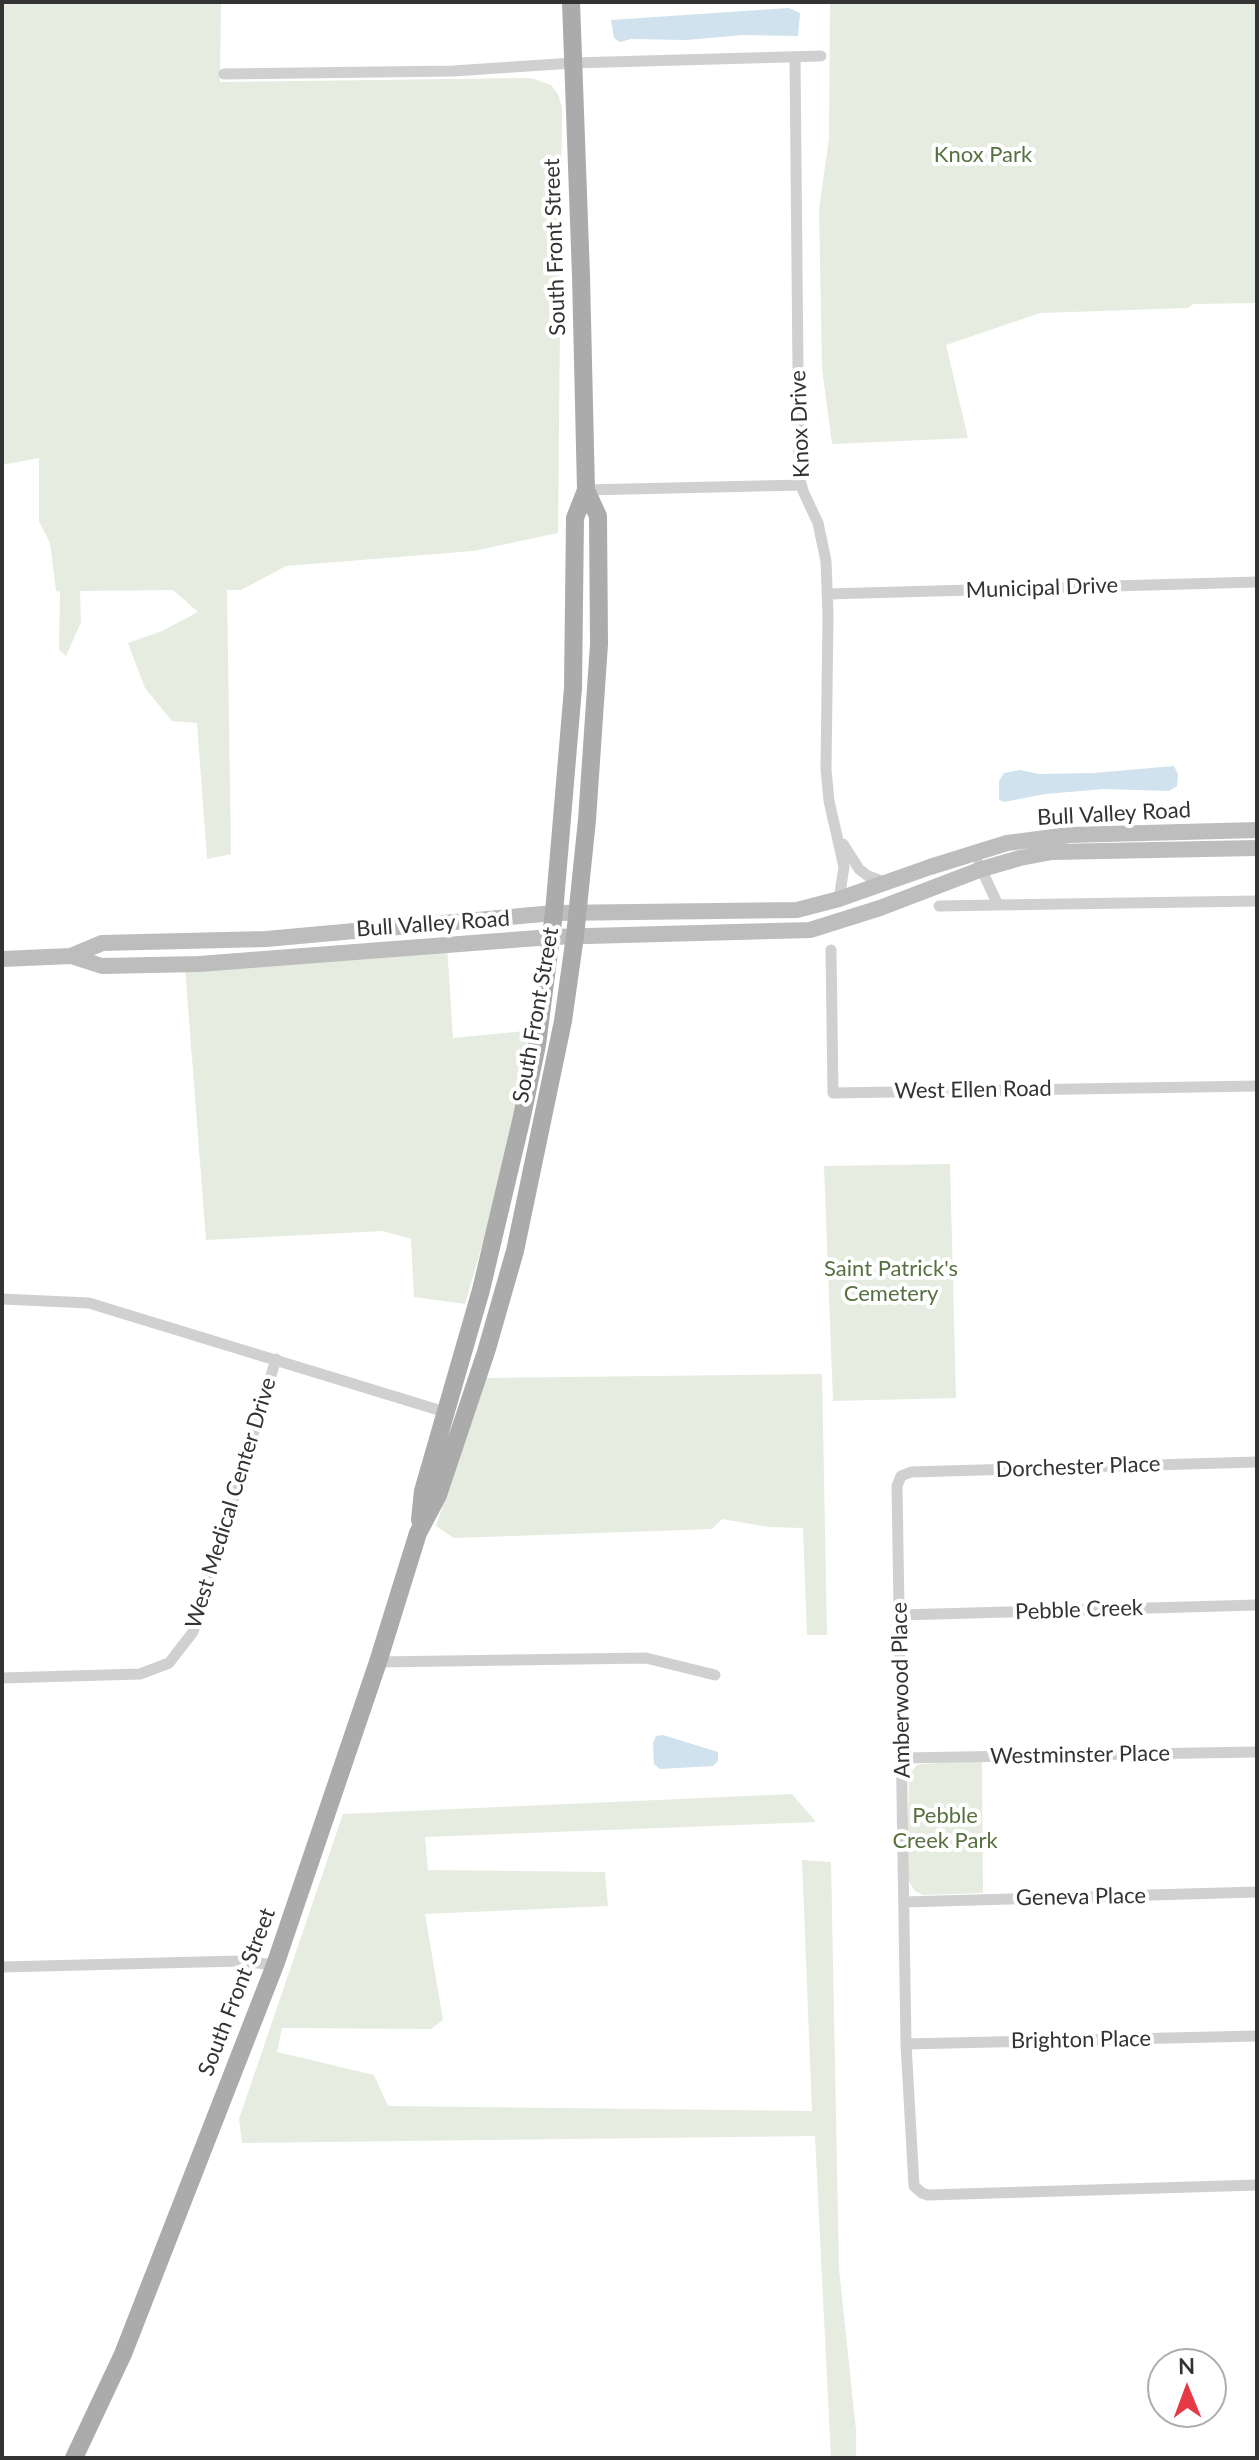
<!DOCTYPE html>
<html>
<head>
<meta charset="utf-8">
<style>
	body { margin:0 }
	#map { position:relative; width:1259px; height:2460px; overflow:hidden; background:#fff; font-family:Lato,sans-serif }
	canvas { display:block }
	.frame { position:absolute; inset:0; border:4px solid #333; pointer-events:none }
	.north { position:absolute; left:1147px; top:2348px; width:80px; height:80px; box-sizing:border-box; background:#fff; border:2px solid #adadad; border-radius:50%; rotate:359deg; font-size:22px; font-weight:700; line-height:32px; text-align:center; color:#333 }
	.north::after { content:''; display:block; margin:auto; width:28px; height:36px; background:#e63946; clip-path:polygon(50% 0,100% 100%,50% 72%,0 100%) }
</style>
</head>
<body>
<div id="map">
<canvas width="1259" height="2460"></canvas>
<div class="frame"></div>
<div class="north">N</div>
</div>
<script>
const g = document.querySelector('canvas').getContext('2d');
g.lineJoin = 'round';
function paint(path, color) { g.fillStyle = color; g.fill(path, 'evenodd'); }
const poly = rows => new Path2D(rows.map(r => 'M' + r).join(''));
function stroke(path, color, width, dash) { g.strokeStyle = color; g.lineWidth = width; g.lineCap = dash ? 'butt' : 'round'; g.setLineDash(dash || []); g.stroke(path); }
function write(font, color, halo, rows, align = 'center') {
  g.font = font + ' Lato,sans-serif'; g.lineWidth = 8; g.setLineDash([]); g.textBaseline = 'middle'; g.strokeStyle = halo; g.fillStyle = color; for (const [text, x, y, turn = 0] of rows) {
    g.save(); g.translate(x, y); g.rotate((+turn || 0) * Math.PI / 180); g.textAlign = isNaN(turn) ? turn : align; if (halo) g.strokeText(text, 0, 0); g.fillText(text, 0, 0); g.restore();
  }
}
const green = poly([
	[2,2,221,2,220,82,531,78,551,85,558,94,562,108,558,533,473,551,286,566,241,590,227,590,231,854,207,859,197,723,172,721,145,688,128,643,162,631,198,612,173,590,80,591,81,622,66,656,59,650,60,592,56,591,50,543,39,521,39,458,2,465],
	[806,2,1257,2,1257,303,1193,304,1188,308,1040,313,946,345,968,438,832,444,822,368,819,209,829,138,830,3],
	[447,945,453,1038,535,1030,525,1098,465,1304,414,1297,411,1239,383,1231,206,1240,185,967],
	[950,1164,956,1398,833,1401,824,1166],
	[822,1374,827,1635,807,1635,803,1528,769,1527,722,1519,712,1529,454,1538,436,1526,485,1378],
	[982,1761,983,1893,923,1895,915,1891,907,1879,909,1774,917,1765,921,1764],
	[792,1794,816,1822,425,1837,428,1870,605,1872,608,1906,425,1914,443,2020,431,2029,282,2028,277,2052,374,2075,388,2106,812,2111,802,1860,831,1862,839,2269,856,2430,856,2458,831,2458,815,2136,242,2143,239,2119,343,1814]
]);
const water = poly([
	[789,8,800,13,798,36,743,35,686,40,631,39,620,42,614,38,611,20],
	[1174,766,1178,774,1177,786,1169,791,1104,789,1045,794,1004,802,999,800,999,781,1004,773,1020,770,1039,774,1094,773],
	[663,1735,718,1752,718,1761,713,1766,660,1769,654,1764,653,1743,656,1736]
]);
const street = poly([
	[795,57,799,476,803,491,818,523,826,561,828,615,826,769,829,801,844,867,839,899],
	[224,74,453,71,573,63,821,56],
	[586,490,801,485],
	[827,594,1257,582],
	[843,844,859,869,868,876,884,882],
	[979,864,998,905,1257,901],
	[939,906,998,905],
	[831,950,833,1093,1257,1086],
	[2,1299,89,1303,445,1412],
	[1257,1462,911,1472,901,1476,897,1486,906,2044,914,2186,922,2193,928,2195,1257,2185],
	[900,1615,1257,1605],
	[378,1662,646,1658,715,1675],
	[2,1678,140,1674,169,1663,193,1632,276,1359],
	[902,1758,1257,1752],
	[904,1902,1257,1892],
	[2,1967,240,1961,275,1965],
	[906,2044,1257,2036]
]);
const secondary = poly([
	[71,956,102,943,266,939,554,913,797,910,839,899,930,867,1007,843,1069,835,1257,830],
	[2,959,71,956,102,966,199,964,551,937,810,930,880,908,982,869,1020,858,1052,852,1257,848]
]);
const primary = poly([
	[420,1520,423,1491,481,1290,521,1121,537,1045,554,913,573,688,575,518,586,490,581,276,571,2],
	[74,2458,123,2354,275,1965,378,1662,418,1533,438,1495,486,1352,515,1251,563,1021,575,936,587,820,599,644,598,516,586,490]
]);
const parkNames = [
	["Knox Park",983,155],
	["Saint Patrick's",891,1269],
	["Cemetery",891,1294],
	["Pebble",945,1816],
	["Creek Park",945,1841]
];
const streetNames = [
	["South Front Street",555,247,-92],
	["Knox Drive",800,424,-92],
	["Municipal Drive",1042,588,-2],
	["Bull Valley Road",1114,814,-3],
	["Bull Valley Road",433,924,-4],
	["South Front Street",536,1015,-80],
	["West Ellen Road",973,1090,-1],
	["Dorchester Place",1078,1467,-2],
	["West Medical Center Drive",231,1503,-73],
	["Pebble Creek",1079,1610,-2],
	["Amberwood Place",901,1690,-91],
	["Westminster Place",1080,1755,-1],
	["Geneva Place",1081,1897,-1],
	["South Front Street",237,1992,-69],
	["Brighton Place",1081,2040,-1]
];
paint(green, '#e6ecdf');
paint(water, '#cfe2ee');
stroke(street, '#d0d0d0', 11);
stroke(secondary, '#bdbdbd', 16);
stroke(primary, '#ababab', 18);
write('22px', '#56703f', '#fff', parkNames);
write('22px', '#333', '#fff', streetNames);
</script>
</body>
</html>
